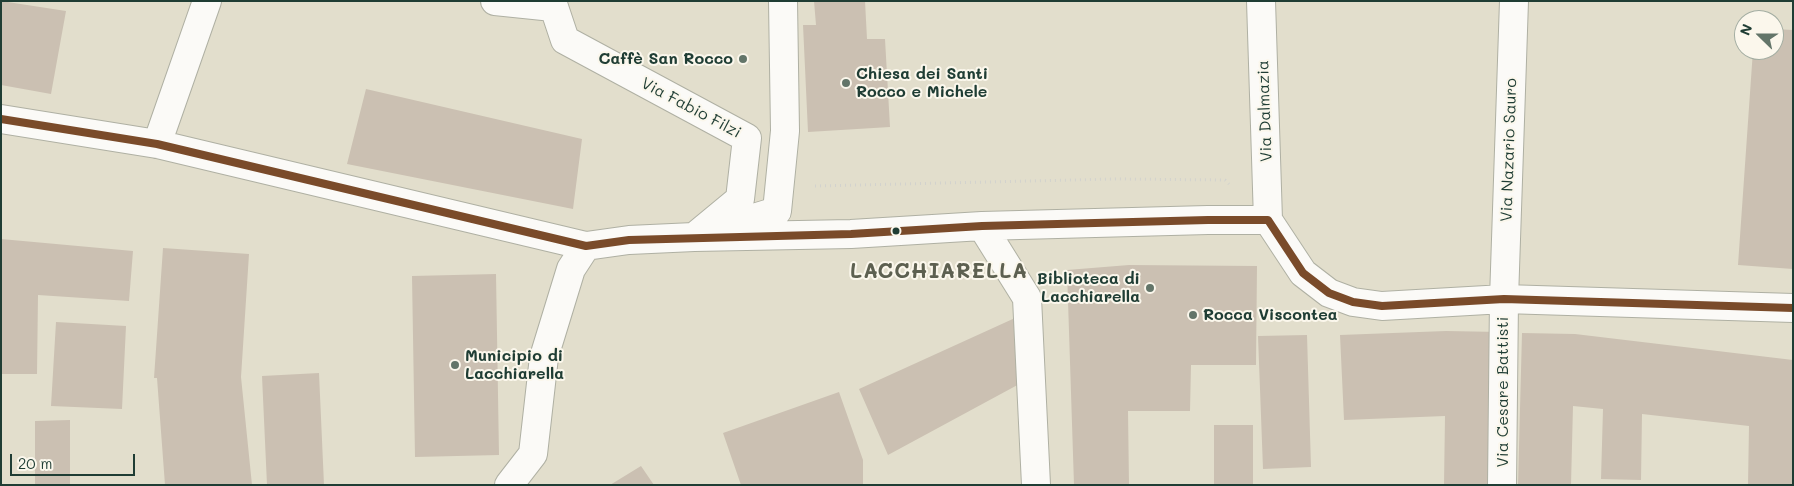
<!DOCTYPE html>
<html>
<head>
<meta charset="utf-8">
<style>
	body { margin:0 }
	#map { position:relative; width:1794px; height:486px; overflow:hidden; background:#e2decc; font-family:Mali,sans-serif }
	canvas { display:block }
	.frame { position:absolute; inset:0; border:2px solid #1f3d34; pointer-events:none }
	.north { position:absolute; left:1734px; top:10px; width:50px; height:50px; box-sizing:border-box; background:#fbf7ec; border:1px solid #a3ada2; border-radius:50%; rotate:292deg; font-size:14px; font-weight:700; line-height:20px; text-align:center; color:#1f3d34 }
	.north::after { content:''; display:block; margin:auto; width:18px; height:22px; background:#637569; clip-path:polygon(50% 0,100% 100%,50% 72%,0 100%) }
	.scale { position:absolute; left:10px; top:454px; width:125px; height:22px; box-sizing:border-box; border:2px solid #1f3d34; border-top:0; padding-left:6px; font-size:15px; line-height:18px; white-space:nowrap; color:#1f3d34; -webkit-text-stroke:4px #fbf7ec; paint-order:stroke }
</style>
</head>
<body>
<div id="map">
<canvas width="1794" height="486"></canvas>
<div class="frame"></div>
<div class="north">N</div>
<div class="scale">20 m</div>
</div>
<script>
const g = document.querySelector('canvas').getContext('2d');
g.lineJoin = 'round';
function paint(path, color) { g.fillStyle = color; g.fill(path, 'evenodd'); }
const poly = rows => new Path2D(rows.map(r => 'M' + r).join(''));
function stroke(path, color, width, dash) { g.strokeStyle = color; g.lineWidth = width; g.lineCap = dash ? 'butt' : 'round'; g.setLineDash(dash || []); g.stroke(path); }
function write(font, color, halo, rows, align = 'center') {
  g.font = font + ' Mali,sans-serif'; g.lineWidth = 4; g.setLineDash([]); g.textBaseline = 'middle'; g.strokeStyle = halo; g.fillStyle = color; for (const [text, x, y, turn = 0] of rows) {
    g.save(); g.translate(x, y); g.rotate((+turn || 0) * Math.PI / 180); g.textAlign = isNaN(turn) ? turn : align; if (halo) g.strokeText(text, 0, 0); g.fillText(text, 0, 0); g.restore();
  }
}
const building = poly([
	[1,1,66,11,51,94,1,85],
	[814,1,865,1,867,39,885,39,890,127,808,132,803,25,816,25],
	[1774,29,1793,30,1793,269,1738,265,1753,50,1774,50],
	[366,89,582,139,573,209,347,164],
	[1,239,133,251,129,301,38,295,37,374,1,374],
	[163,248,249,254,241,377,252,485,165,485,157,378,154,378],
	[1129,265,1257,266,1256,365,1191,365,1190,411,1128,411,1129,485,1074,485,1067,270],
	[496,274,499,455,415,457,412,276],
	[1015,318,1023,382,888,455,859,389],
	[56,322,126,326,122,409,51,406],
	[1446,331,1500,332,1497,485,1444,485,1445,416,1344,420,1340,335],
	[1522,333,1575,334,1793,360,1793,485,1748,485,1749,426,1642,414,1641,480,1601,479,1603,409,1573,406,1571,485,1518,485],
	[1307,335,1311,467,1263,469,1258,336],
	[319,373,324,485,267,485,262,376],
	[839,392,863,460,863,485,741,485,723,433],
	[70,420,70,485,35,485,35,421],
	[1214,425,1253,425,1253,485,1214,485],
	[641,466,654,485,610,485]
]);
const path = poly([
	[815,186,1116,179,1225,180,1229,184]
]);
const street = poly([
	[495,1,553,7],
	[552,1,565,40,747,138,740,199,694,237],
	[1261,1,1268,220],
	[1,119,157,144,586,246,629,240,694,237,851,234,982,226,1208,220,1268,220],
	[157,144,207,1],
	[1268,220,1303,273,1329,293,1353,302,1382,306,1504,299,1793,308],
	[982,226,1027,298,1036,485],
	[724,227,777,211,785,131,783,1],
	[509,485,533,454,544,357,571,269,586,246],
	[1502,485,1504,299,1514,1]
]);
const bus1 = poly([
	[1,119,157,144,586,246,629,240,851,234,982,226,1208,220,1268,220,1303,273,1329,293,1353,302,1382,306,1504,299,1793,308]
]);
const markers = [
	[743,59,5,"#637569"],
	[846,83,5,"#637569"],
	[896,231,4.5,"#1f3d34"],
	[1150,288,5,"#637569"],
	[1193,315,5,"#637569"],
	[455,365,5,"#637569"]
];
const poiNames = [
	["Caffè San Rocco",733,59,"right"],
	["Chiesa dei Santi",856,74],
	["Rocco e Michele",856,92],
	["Biblioteca di",1140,279,"right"],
	["Lacchiarella",1140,297,"right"],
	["Rocca Viscontea",1203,315],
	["Municipio di",465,356],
	["Lacchiarella",465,374]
];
const streetNames = [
	["Via Fabio Filzi",691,108,28],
	["Via Dalmazia",1265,111,-92],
	["Via Nazario Sauro",1509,150,-88],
	["Via Cesare Battisti",1503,392,-90]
];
const districtNames = [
	["LACCHIARELLA",939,272]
];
paint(building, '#cbc0b2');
stroke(street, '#afb0a3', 30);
stroke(path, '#d2d2ce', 3, [1, 4]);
stroke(street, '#fbfaf7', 28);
stroke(bus1, '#7a4b2a', 8);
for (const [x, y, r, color] of markers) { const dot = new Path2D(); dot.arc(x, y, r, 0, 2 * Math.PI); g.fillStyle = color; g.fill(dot); stroke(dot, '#fbf7ec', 2); }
write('bold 16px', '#1f3d34', '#fbf7ec', poiNames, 'left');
write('16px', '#1f3d34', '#fbf7ec', streetNames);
g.letterSpacing = '1px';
write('bold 21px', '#5d6050', '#fbf7ec', districtNames);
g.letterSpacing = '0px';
</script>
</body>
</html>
